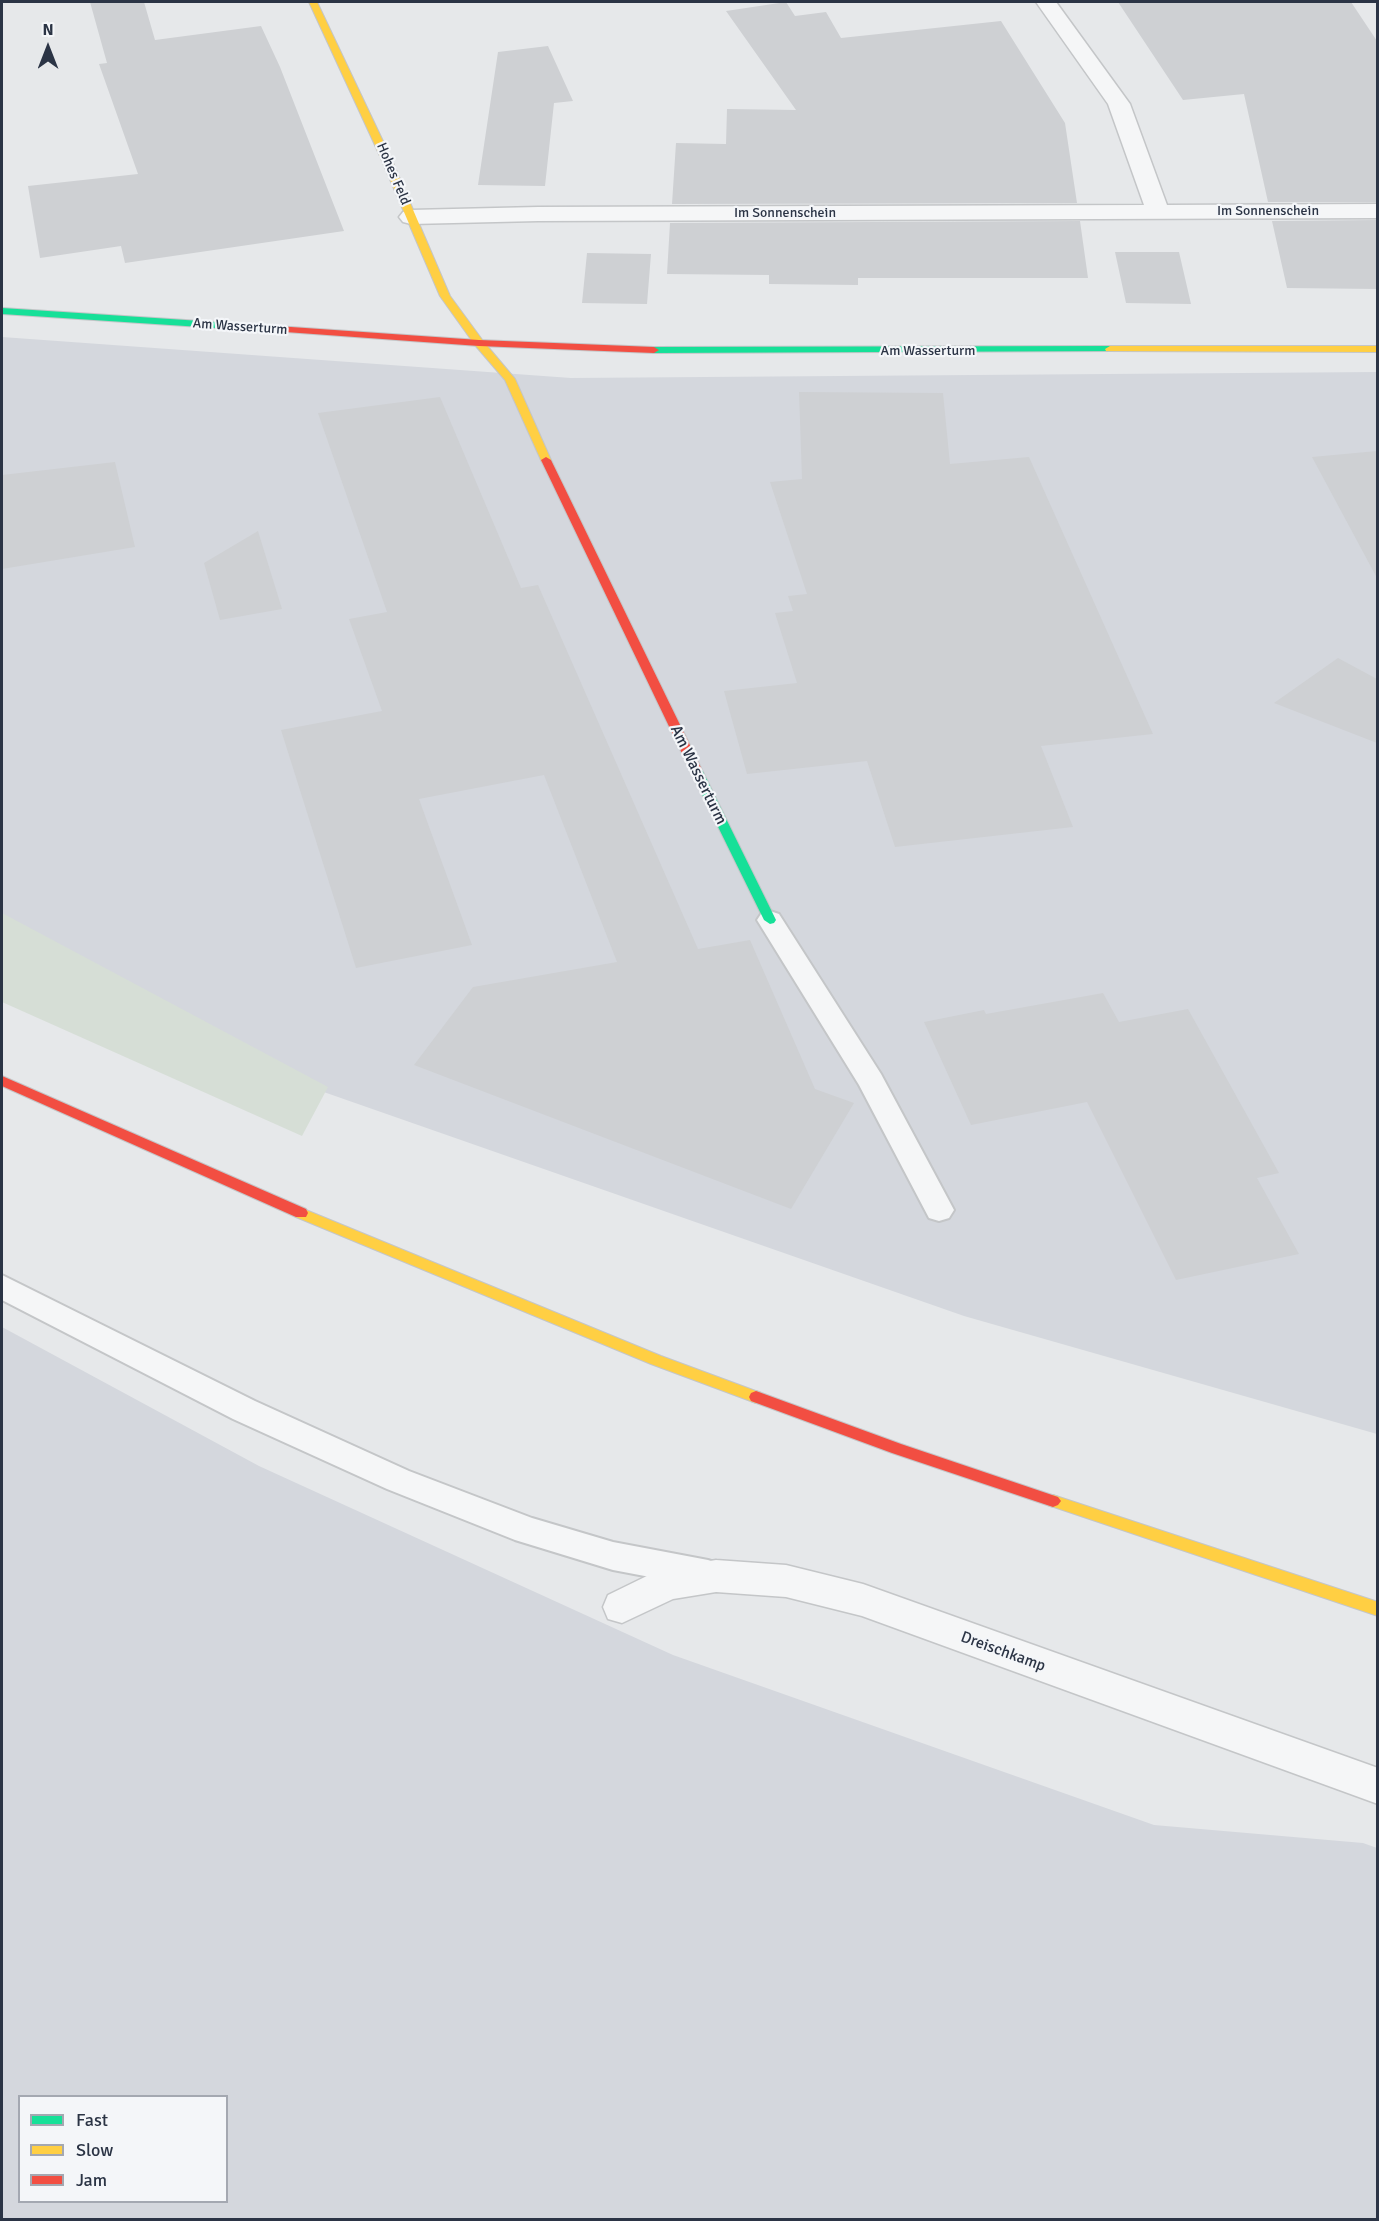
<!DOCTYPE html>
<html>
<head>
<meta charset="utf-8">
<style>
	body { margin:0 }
	#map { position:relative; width:1379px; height:2221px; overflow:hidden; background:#e6e8ea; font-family:Signika,sans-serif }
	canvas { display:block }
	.frame { position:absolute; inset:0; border:3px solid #2b3445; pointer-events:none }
	.legend { position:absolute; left:18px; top:2095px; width:210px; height:108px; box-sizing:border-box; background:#f4f6f9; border:2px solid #a4a8b1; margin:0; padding:8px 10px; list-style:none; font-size:18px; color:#2b3445 }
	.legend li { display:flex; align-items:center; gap:12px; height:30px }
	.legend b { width:30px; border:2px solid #a4a8b1 }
	.north { position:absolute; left:18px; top:18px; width:60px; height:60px; -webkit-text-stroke:4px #f4f6f9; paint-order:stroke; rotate:0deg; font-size:16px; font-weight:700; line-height:24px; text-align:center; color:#2b3445 }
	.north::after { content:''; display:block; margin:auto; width:21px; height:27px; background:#2b3445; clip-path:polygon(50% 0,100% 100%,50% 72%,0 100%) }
</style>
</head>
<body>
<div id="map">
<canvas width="1379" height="2221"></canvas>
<div class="frame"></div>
<ul class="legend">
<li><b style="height:8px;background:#16e098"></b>Fast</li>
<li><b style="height:8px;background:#ffcf43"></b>Slow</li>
<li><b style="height:8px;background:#f24e42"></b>Jam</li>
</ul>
<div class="north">N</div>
</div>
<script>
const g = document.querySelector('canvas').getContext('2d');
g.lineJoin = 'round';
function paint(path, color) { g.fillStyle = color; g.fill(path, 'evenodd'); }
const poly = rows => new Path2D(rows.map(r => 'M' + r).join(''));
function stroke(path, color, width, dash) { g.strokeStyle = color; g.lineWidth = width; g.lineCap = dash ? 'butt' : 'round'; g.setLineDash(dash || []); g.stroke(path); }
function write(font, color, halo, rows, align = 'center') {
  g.font = font + ' Signika,sans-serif'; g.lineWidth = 4.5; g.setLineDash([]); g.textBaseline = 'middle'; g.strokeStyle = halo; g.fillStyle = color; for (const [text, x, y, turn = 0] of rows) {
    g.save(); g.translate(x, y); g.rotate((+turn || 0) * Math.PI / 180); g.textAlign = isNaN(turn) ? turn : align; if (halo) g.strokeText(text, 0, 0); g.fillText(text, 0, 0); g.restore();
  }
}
const built = poly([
	[2,337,571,378,1377,372,1377,1434,964,1316,298,1083,2,918],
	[2,1327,259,1466,673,1655,1154,1825,1363,1843,1377,1848,1377,2219,2,2219],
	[20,2096,226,2096,226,2202,20,2202]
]);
const green = poly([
	[2,913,328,1087,302,1136,2,1002]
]);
const building = poly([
	[90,2,144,2,155,40,261,26,280,67,344,231,125,263,121,246,40,258,28,186,138,174,99,64,107,63],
	[786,2,795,16,826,12,841,38,1001,21,1065,123,1077,203,672,204,676,143,726,144,727,109,796,110,726,11],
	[1118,2,1351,2,1377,41,1377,202,1268,202,1244,94,1183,100],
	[548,46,573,101,554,103,545,186,478,185,498,52],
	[1377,220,1377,289,1287,288,1272,221],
	[1080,221,1088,278,858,278,858,285,769,284,769,275,667,274,670,223],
	[1115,252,1179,252,1191,304,1126,303],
	[587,253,651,254,647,304,582,303],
	[799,392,943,393,950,464,1029,457,1153,734,1041,746,1073,827,895,847,867,761,747,774,724,691,797,683,775,613,793,611,788,596,807,594,770,482,802,479],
	[440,397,521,588,538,585,698,949,750,940,815,1089,854,1103,791,1209,414,1065,473,987,617,962,544,775,419,799,472,945,356,968,281,730,382,711,349,619,387,612,318,413],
	[1377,451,1377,578,1312,457],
	[115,462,135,547,2,569,2,475],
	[258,531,282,609,220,620,204,563],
	[1338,658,1377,679,1377,743,1274,703],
	[1103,993,1119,1022,1188,1009,1279,1173,1257,1178,1299,1254,1176,1280,1087,1102,971,1125,924,1022,984,1010,986,1014]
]);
const lane = poly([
	[770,911,779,914,881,1074,954,1210,949,1218,939,1221,929,1218,859,1085,757,920,761,914,770,911],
	[2,1275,255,1401,409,1471,532,1518,613,1542,708,1560,720,1564,724,1574,720,1584,708,1588,613,1570,515,1540,387,1489,233,1419,2,1300,2,1275]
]);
const street = poly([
	[1036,2,1056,2,1130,104,1167,205,1378,204,1378,218,538,221,411,224,403,222,399,217,403,212,411,210,538,207,1144,205,1108,104,1036,2],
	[716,1560,786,1565,863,1584,1378,1768,1378,1804,862,1616,786,1597,716,1592,673,1599,622,1623,608,1619,603,1607,608,1595,653,1573,667,1568,716,1560]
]);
const fast = poly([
	[2,308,262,325,267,328,262,331,2,314,2,308],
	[1110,346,1115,349,1114,351,654,353,649,350,654,347,1110,346],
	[696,766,702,770,776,920,774,923,770,924,764,920,690,770,696,766]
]);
const slow = poly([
	[309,2,317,2,390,156,450,296,483,341,515,379,551,460,550,462,542,462,541,460,505,380,475,345,440,296,380,156,309,2],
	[1110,346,1378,346,1378,352,1106,351,1105,349,1110,346],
	[301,1208,661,1356,761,1393,763,1397,761,1401,756,1403,651,1364,296,1217,294,1213,296,1209,301,1208],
	[1053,1495,1378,1602,1378,1616,1048,1505,1045,1501,1048,1497,1053,1495]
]);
const jam = poly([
	[262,325,479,340,654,347,659,350,654,353,479,346,258,330,258,326,262,325],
	[546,457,551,460,702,770,700,773,696,774,690,770,541,460,546,457],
	[2,1076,306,1209,308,1213,306,1217,296,1217,2,1086,2,1076],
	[756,1391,901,1444,1058,1497,1061,1501,1058,1505,1053,1507,892,1453,751,1401,749,1397,751,1393,756,1391]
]);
const farStreetnames = [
	["Hohes Feld",393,174,67],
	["Im Sonnenschein",1268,211],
	["Im Sonnenschein",785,213],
	["Am Wasserturm",240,327,4],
	["Am Wasserturm",928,351]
];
const streetNames = [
	["Am Wasserturm",698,775,64],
	["Dreischkamp",1003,1652,20]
];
paint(built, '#d4d7dd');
paint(green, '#d6ded6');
paint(building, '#ced0d3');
stroke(lane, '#c4c6c8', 4);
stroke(street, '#c4c6c8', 3);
stroke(fast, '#c4c6c8', 2);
stroke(slow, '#c4c6c8', 2);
stroke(jam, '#c4c6c8', 2);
paint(lane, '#f5f6f7');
paint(street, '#f5f6f7');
paint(fast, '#16e098');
paint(slow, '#ffcf43');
paint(jam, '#f24e42');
write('14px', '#2b3445', '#f4f6f9', farStreetnames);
write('16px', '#2b3445', '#f4f6f9', streetNames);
</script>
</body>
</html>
